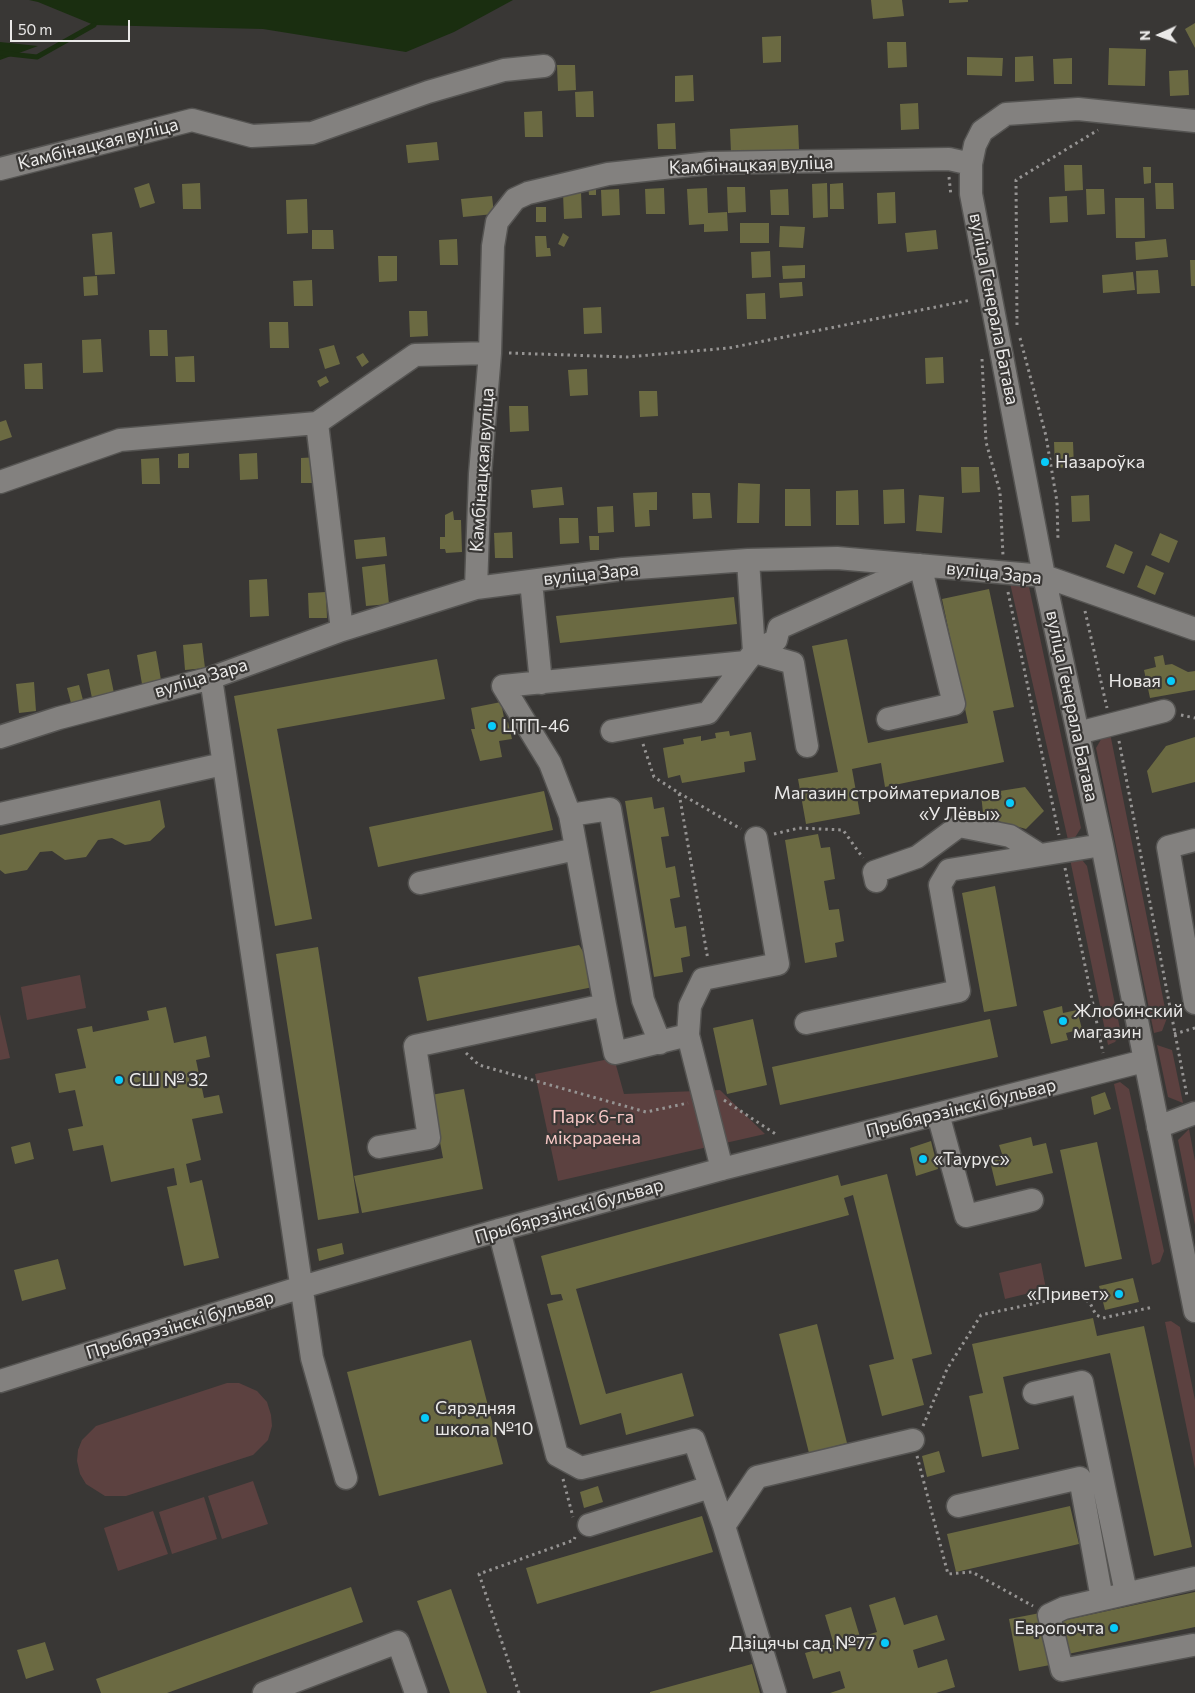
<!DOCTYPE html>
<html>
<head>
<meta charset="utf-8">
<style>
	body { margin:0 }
	#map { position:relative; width:1195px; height:1693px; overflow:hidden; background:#393735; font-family:Commissioner,sans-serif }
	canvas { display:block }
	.north { position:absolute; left:1135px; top:10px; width:50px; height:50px; -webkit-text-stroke:4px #393735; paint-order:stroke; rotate:268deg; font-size:14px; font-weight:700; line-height:20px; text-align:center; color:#eae9e8 }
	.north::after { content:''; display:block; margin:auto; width:18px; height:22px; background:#eae9e8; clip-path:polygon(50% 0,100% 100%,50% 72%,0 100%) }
	.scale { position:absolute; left:10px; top:20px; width:120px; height:22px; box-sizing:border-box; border:2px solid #eae9e8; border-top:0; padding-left:6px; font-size:15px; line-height:18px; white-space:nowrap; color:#eae9e8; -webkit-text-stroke:4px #393735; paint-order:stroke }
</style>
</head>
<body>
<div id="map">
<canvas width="1195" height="1693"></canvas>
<div class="north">N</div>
<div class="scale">50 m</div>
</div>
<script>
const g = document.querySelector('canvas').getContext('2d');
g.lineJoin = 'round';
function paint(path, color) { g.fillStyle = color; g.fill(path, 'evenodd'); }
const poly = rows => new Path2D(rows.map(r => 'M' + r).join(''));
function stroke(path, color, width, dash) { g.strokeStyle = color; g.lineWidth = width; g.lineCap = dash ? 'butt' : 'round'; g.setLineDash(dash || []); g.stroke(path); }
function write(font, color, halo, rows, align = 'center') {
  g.font = font + ' Commissioner,sans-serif'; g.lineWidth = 4.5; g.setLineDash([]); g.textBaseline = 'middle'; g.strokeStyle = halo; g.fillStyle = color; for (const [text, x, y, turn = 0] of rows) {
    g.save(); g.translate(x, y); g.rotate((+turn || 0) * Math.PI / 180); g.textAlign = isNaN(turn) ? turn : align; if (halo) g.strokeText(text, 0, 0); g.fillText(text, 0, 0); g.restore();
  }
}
const green = poly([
	[1010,583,1029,587,1081,828,1074,839,1068,840],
	[1110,733,1167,1018,1162,1031,1154,1033,1096,748,1103,736],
	[1078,855,1087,866,1121,1034,1115,1042,1108,1045,1070,859],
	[80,975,86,1008,27,1020,21,987],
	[0,1014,10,1058,0,1060],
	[1157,1045,1172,1050,1183,1103,1168,1097],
	[614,1058,624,1094,720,1090,765,1134,558,1181,535,1074],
	[1120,1082,1129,1089,1164,1251,1160,1262,1152,1265,1114,1084],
	[1189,1129,1195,1161,1195,1225,1178,1140],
	[1041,1263,1046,1289,1005,1299,999,1273],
	[1171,1321,1180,1327,1195,1400,1195,1469,1165,1322],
	[227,1383,239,1383,257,1391,267,1402,271,1415,272,1426,268,1440,253,1455,126,1496,105,1496,86,1484,80,1474,77,1461,78,1450,82,1440,96,1426],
	[253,1481,268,1524,222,1539,208,1496],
	[204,1497,217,1539,172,1554,159,1512],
	[153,1511,168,1554,118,1571,104,1528]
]);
const water = poly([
	[29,0,513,0,454,32,406,52,263,29,94,25,38,2],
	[0,42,38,46,0,60]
]);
const stream = poly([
	[0,53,37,57,94,25]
]);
const building = poly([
	[871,0,902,0,904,16,873,19],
	[949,0,968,0,968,2,949,3],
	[1195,23,1195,48,1185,29],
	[781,36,781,62,763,63,762,37],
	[887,42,906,42,907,67,888,68],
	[1109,48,1146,49,1145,86,1108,85],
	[1033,56,1034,81,1015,82,1015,57],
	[967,57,1003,58,1002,76,967,75],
	[1072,58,1072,84,1054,84,1053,59],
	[557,65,575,65,576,90,558,91],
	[1188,70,1189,95,1170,96,1169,71],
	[693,75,694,101,675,102,675,76],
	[593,91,594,117,576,117,575,92],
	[918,103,919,129,901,130,900,104],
	[542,111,543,137,525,137,524,112],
	[675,123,676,149,658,149,657,124],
	[798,125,799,149,731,153,730,129],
	[437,142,439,160,408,163,406,145],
	[1064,165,1082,165,1083,190,1065,191],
	[1143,167,1151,167,1151,183,1144,184],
	[149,183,155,203,140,208,134,188],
	[200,183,201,209,183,209,182,184],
	[827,183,828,217,813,218,812,184],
	[843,183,844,209,830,209,830,184],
	[1155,183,1173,183,1174,209,1156,209],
	[588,185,596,185,596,195,589,195],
	[727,187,745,187,746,212,728,213],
	[664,188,665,214,646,214,645,189],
	[707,188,708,213,727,212,728,231,704,232,704,224,689,225,687,189],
	[619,189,620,215,602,216,601,190],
	[788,189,789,215,771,215,770,190],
	[1086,189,1104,189,1105,214,1087,215],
	[581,192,582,218,564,219,563,193],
	[895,192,896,223,878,224,877,193],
	[492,196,494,214,463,217,461,199],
	[1067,196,1068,222,1050,223,1049,197],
	[1115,198,1144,198,1145,238,1116,238],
	[307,199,308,233,287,234,286,200],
	[536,207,546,207,546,222,536,222],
	[740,223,769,223,769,243,740,243],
	[780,226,805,227,803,248,779,247],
	[312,230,333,230,334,249,312,249],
	[936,230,938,249,907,252,905,233],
	[112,232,115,274,95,275,92,234],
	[563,233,569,237,564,247,558,244],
	[535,236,546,236,547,248,550,248,551,256,536,257],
	[457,239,458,265,440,265,439,240],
	[1166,239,1168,257,1136,260,1135,242],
	[770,251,771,277,752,278,751,252],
	[378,256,397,256,397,281,379,282],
	[1190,260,1195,260,1195,286,1191,286],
	[805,265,805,278,783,279,782,266],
	[1158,270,1160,293,1137,294,1136,271],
	[1133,272,1135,290,1103,293,1102,275],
	[97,276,98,295,84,296,83,277],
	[312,280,313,306,294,306,293,281],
	[802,282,803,296,780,298,779,283],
	[765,293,766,319,747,319,746,294],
	[601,307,602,333,584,334,583,308],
	[409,311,427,311,428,336,410,337],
	[269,322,288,322,289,348,270,348],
	[149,330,167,330,168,356,150,356],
	[101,339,103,372,83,373,82,340],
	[334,345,340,364,325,369,319,349],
	[363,353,369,362,362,367,356,357],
	[194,356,195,382,176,382,175,357],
	[943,357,944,383,926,384,925,358],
	[42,363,43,389,25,389,24,364],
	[587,369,588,395,570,396,568,370],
	[326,376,329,382,320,387,317,381],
	[639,391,657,391,658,416,640,417],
	[509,406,528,406,529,431,510,432],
	[6,420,12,437,0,441,0,422],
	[1054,442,1073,442,1074,467,1055,468],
	[189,453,189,468,178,468,178,454],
	[257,453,258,479,240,480,239,454],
	[319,457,320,483,301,483,301,458],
	[159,458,160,484,142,484,141,459],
	[961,467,979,467,980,492,962,493],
	[738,483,760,484,759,523,737,523],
	[562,487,564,505,533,508,531,490],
	[785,489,810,489,811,526,785,526],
	[904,489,905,523,884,524,883,490],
	[858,490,859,525,836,525,836,491],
	[657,492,657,510,649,510,650,526,635,527,633,493],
	[692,493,710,493,712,518,693,519],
	[919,495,944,497,942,533,916,531],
	[1089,495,1090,521,1072,522,1071,496],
	[613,506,614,532,598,533,597,507],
	[453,511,454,520,461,520,462,552,446,553,445,549,440,549,440,537,445,537,445,515],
	[559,518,578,518,579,543,560,544],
	[512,532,513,558,495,558,494,533],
	[1160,533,1178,541,1169,563,1151,555],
	[589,536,599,536,599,550,590,550],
	[385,537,387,556,356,559,354,540],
	[1115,544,1133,552,1124,574,1106,567],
	[385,564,389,604,366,606,362,567],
	[1146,565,1164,573,1155,595,1137,587],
	[267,579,269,616,250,617,249,580],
	[989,589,1014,707,993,711,1004,762,885,787,881,763,852,769,860,814,806,824,798,779,838,772,812,646,847,639,868,743,968,723,942,599],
	[326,592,327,618,309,618,308,593],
	[734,597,737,624,560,643,556,616],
	[202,643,205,668,185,670,183,645],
	[156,651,161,680,142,684,137,655],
	[1163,655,1165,665,1172,664,1188,672,1195,671,1195,690,1150,698,1144,670,1156,667,1154,657],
	[437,659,445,699,277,729,312,919,275,926,234,696],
	[109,669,114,693,92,698,87,674],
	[34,682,36,711,19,713,16,684],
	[79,685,83,700,71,703,67,688],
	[501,702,505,723,508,722,512,739,499,741,502,757,480,761,471,729,475,729,471,708],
	[729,731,730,736,751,732,756,760,744,762,745,772,682,783,680,775,668,778,663,748,684,744,683,739,701,736,701,741,716,738,715,733],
	[1195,737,1195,782,1152,793,1147,771,1166,746],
	[1025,787,1044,811,1026,829,1001,822,983,813,981,794],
	[544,791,553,830,378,867,369,827],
	[652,797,654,809,664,807,669,836,661,837,666,868,675,866,680,897,670,899,675,928,686,926,690,956,681,958,683,972,654,977,625,801],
	[160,800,165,827,150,841,125,845,112,838,98,840,86,857,65,860,52,851,40,852,27,870,5,874,0,870,0,835],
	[818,834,821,848,830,847,835,879,824,881,829,910,839,909,844,941,835,943,837,957,805,963,785,840],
	[995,886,1017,1006,984,1012,962,893],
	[579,945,587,958,593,987,427,1021,418,977],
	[318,947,359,1213,318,1220,276,954],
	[1062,1006,1063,1013,1077,1010,1082,1029,1066,1033,1068,1040,1051,1044,1043,1011],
	[166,1007,174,1043,206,1036,210,1057,196,1060,204,1098,219,1095,223,1113,192,1119,201,1160,186,1164,190,1183,202,1180,219,1258,184,1266,167,1187,177,1185,174,1168,111,1182,103,1145,73,1151,68,1129,83,1126,75,1090,59,1093,55,1074,86,1068,77,1029,92,1026,93,1032,149,1020,147,1011],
	[753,1019,767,1085,727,1094,713,1028],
	[990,1019,998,1057,780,1105,772,1067],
	[464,1089,483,1189,362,1213,354,1176,443,1158,431,1095],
	[1105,1092,1111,1109,1094,1115,1091,1097],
	[1031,1137,1033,1146,1046,1143,1053,1173,996,1186,989,1157,1002,1154,999,1145],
	[931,1141,938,1169,916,1176,910,1148],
	[30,1142,34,1159,15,1164,11,1147],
	[1097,1142,1122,1259,1085,1267,1060,1150],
	[887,1174,932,1354,912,1359,924,1405,882,1416,869,1365,894,1359,853,1195,844,1198,849,1215,576,1289,606,1394,682,1373,694,1416,626,1435,621,1413,580,1425,547,1304,563,1300,561,1294,551,1295,541,1256,838,1175,841,1186],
	[342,1243,344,1254,319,1261,317,1249],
	[58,1259,66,1289,22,1301,14,1270],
	[1133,1278,1139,1302,1105,1310,1099,1286],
	[1093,1318,1097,1336,1144,1326,1192,1547,1154,1556,1110,1353,1003,1377,1019,1449,982,1457,969,1396,983,1393,972,1344],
	[817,1324,847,1443,809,1453,779,1334],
	[471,1340,503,1464,379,1496,347,1372],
	[939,1451,945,1472,927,1477,922,1456],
	[598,1486,603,1502,584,1508,580,1492],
	[1070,1506,1079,1544,956,1572,947,1534],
	[702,1516,713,1552,537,1604,526,1568],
	[351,1587,363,1622,167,1693,101,1693,96,1679],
	[451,1589,487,1693,450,1693,417,1601],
	[1195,1592,1195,1627,1068,1654,1061,1621],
	[895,1597,904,1625,937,1615,945,1640,913,1650,918,1668,947,1659,955,1687,936,1693,830,1693,845,1688,840,1671,813,1679,805,1653,834,1645,825,1615,851,1607,860,1637,877,1632,869,1605],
	[1040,1613,1050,1665,1019,1671,1009,1619],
	[45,1642,54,1670,26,1679,17,1650],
	[752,1664,760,1693,650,1693,650,1692]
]);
const path = poly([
	[949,177,951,196],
	[1017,325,1016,180,1098,130],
	[1020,338,1046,436,1057,502,1058,540],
	[509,353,627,357,729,348,971,300],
	[982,359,986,442,1000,492,1003,556],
	[1008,592,1059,835],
	[1085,611,1107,708],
	[1181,715,1195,718],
	[1119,741,1187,1096],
	[643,744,654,777,679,793,708,960],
	[679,793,741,829],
	[774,834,799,828,843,830,863,858],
	[1065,868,1103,1053],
	[1174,1034,1195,1028],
	[466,1053,479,1065,646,1112,688,1103],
	[724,1100,777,1135],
	[923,1426,947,1369,981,1315,1074,1295,1083,1298,1090,1303,1096,1315,1103,1318,1153,1307],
	[917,1456,948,1574,972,1572,1033,1606],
	[563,1479,573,1517],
	[519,1693,479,1574,574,1540,575,1537]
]);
const minor = poly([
	[1195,121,1078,109,1006,114,982,131,975,145,971,164,971,194,1044,576,1102,845,1195,1311],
	[0,169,192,120,252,136,312,133,428,92,504,70,544,66],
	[317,423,342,630],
	[0,482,120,440,317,423,415,355,490,353],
	[531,581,541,683],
	[476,588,480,474,490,353,493,246,497,222,515,199,528,193,608,174,710,163,949,159,971,164],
	[754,652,776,640,779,628,920,565,954,704,888,719],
	[754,652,793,663,807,746],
	[211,678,312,1358,346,1478],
	[612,731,708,713,746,662],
	[1078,733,1164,711],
	[0,737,59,718,211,678,342,630,476,588,623,569,748,560,837,558,1044,576,1195,629],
	[0,814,223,764],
	[570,815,610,809,643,1000,660,1043],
	[1195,840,1168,847,1195,1003],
	[876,881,874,872,917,857,959,826,1010,836,1040,855],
	[420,883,576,849],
	[605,1005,570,815,550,763,503,686,746,662,754,652,748,560],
	[806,1023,959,991,940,885,949,870,1102,845],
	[938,1114,966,1216,1032,1200],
	[1158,1127,1195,1113],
	[379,1147,429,1138,415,1046,605,1005,615,1053,688,1035],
	[722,1169,688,1035,690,1006,703,979,778,964,756,838],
	[499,1230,557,1455,581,1468,694,1440,724,1526],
	[0,1381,302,1287,499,1230,722,1169,1144,1061],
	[1034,1393,1082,1382,1126,1593],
	[958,1506,1080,1478,1102,1599],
	[589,1525,710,1487],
	[1193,1645,1062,1670,1049,1615,1064,1608,1195,1578],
	[264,1693,398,1642,416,1693],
	[775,1693,724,1526,757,1477,913,1440]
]);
const markers = [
	[1045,462,5,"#08cbfa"],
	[1171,681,5,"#08cbfa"],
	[492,726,5,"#08cbfa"],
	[1010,803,5,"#08cbfa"],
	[1063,1021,5,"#08cbfa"],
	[119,1080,5,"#08cbfa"],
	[923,1159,5,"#08cbfa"],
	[1119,1294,5,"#08cbfa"],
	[425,1418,5,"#08cbfa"],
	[1114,1628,5,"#08cbfa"],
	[885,1643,5,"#08cbfa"]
];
const streetNames = [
	["Камбінацкая вуліца",98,144,-14],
	["Камбінацкая вуліца",751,165,-2],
	["вуліца Генерала Батава",994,309,79],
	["Камбінацкая вуліца",482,470,-86],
	["вуліца Зара",994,573,6],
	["вуліца Зара",591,574,-6],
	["вуліца Зара",201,678,-17],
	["вуліца Генерала Батава",1072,706,78],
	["Прыбярэзінскі бульвар",961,1108,-14],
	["Прыбярэзінскі бульвар",569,1211,-16],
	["Прыбярэзінскі бульвар",180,1325,-17]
];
const poiNames = [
	["Назароўка",1055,462],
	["Новая",1161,681,"right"],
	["ЦТП-46",502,726],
	["Магазин стройматериалов",1000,793,"right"],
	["«У Лёвы»",1000,814,"right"],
	["Жлобинский",1073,1011],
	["магазин",1073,1032],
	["СШ № 32",129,1080],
	["«Таурус»",933,1159],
	["«Привет»",1109,1294,"right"],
	["Сярэдняя",435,1408],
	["школа №10",435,1429],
	["Европочта",1104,1628,"right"],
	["Дзіцячы сад №77",875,1643,"right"]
];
const parkNames = [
	["Парк 6-га",593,1117],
	["мікрараена",593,1138]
];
paint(green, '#5c4140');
paint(water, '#1a2e10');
stroke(stream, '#1a2e10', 5);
paint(building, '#6b6a42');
stroke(minor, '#555452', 25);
stroke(path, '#969493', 3, [2.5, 4]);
stroke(minor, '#83817f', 22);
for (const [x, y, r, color] of markers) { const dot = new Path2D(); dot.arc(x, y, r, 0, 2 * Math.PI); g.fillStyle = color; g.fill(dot); stroke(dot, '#393735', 2); }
write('18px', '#eae9e8', '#393735', streetNames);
write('18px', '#eae9e8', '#393735', poiNames, 'left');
write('18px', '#f6c7c5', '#393735', parkNames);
</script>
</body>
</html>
